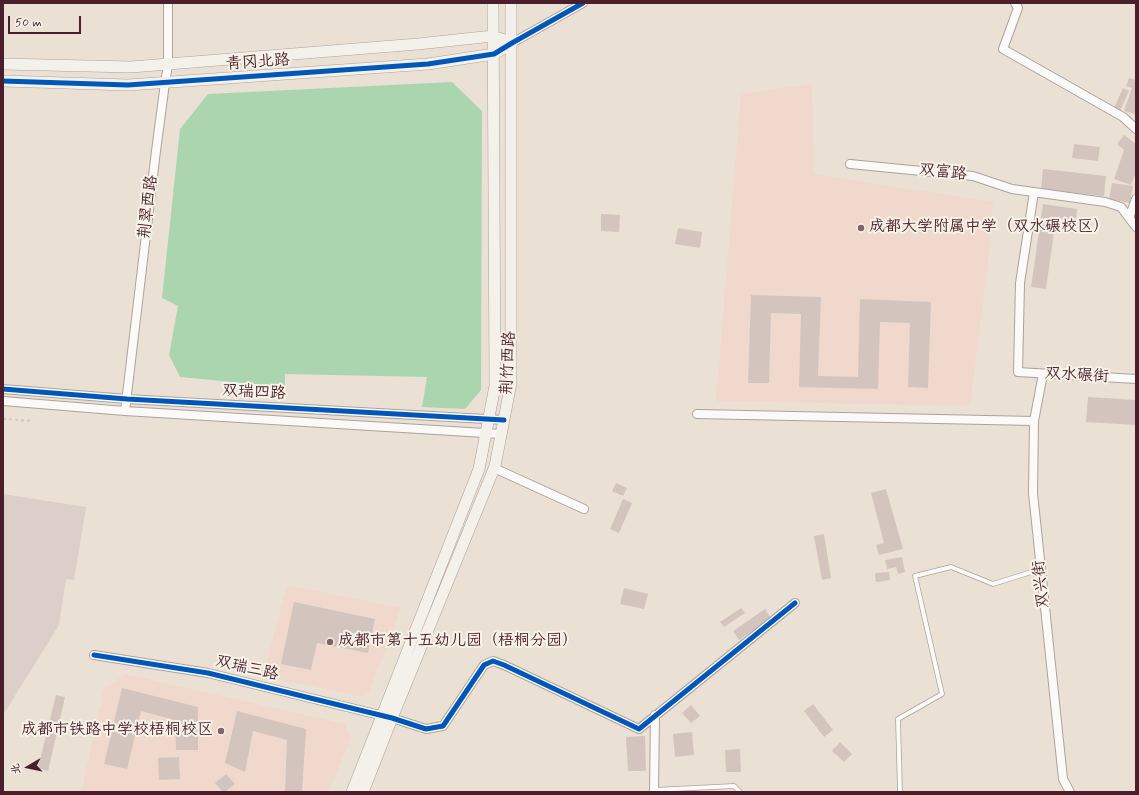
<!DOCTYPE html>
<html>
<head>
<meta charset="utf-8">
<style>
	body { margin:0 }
	#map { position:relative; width:1139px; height:795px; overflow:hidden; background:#eae1d4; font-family:Mynerve,"LXGW WenKai TC",sans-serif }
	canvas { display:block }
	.frame { position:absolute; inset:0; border:4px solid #4a1f2b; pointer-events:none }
	.north { position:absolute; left:8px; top:747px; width:40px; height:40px; -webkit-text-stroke:3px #f7f3e8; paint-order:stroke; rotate:261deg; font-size:11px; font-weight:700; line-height:16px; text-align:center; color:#4a1f2b }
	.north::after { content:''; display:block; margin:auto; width:14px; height:18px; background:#4a1f2b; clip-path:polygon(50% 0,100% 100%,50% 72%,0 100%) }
	.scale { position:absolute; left:8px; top:16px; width:73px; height:18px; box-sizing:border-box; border:2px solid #4a1f2b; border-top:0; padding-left:5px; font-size:12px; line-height:14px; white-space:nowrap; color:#4a1f2b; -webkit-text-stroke:3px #f7f3e8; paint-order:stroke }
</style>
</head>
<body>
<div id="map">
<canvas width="1139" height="795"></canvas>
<div class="frame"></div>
<div class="north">北</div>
<div class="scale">50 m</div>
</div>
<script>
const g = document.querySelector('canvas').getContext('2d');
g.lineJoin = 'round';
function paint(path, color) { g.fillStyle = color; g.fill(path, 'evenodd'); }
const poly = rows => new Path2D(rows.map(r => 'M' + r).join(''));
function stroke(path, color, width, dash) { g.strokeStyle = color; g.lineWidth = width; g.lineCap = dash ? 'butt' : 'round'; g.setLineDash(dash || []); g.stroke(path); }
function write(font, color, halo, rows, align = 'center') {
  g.font = font + ' Mynerve,"LXGW WenKai TC",sans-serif'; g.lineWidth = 4; g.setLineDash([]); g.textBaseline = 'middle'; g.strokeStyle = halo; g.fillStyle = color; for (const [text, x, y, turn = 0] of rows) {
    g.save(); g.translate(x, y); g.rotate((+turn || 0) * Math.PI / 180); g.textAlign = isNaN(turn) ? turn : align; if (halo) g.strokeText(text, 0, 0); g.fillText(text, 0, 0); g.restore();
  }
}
const built = poly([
	[812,84,814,174,993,202,989,255,970,406,716,401,741,94],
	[287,585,401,608,369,693,362,697,263,676],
	[125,674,345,724,351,738,329,792,81,792,104,689]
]);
const industrial = poly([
	[3,494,86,507,74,580,66,579,59,625,3,715]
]);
const green = poly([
	[452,82,482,111,481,390,465,409,422,407,427,377,285,374,285,387,180,377,169,355,178,306,162,298,180,129,208,94]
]);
const building = poly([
	[1129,78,1136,80,1135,114,1124,111,1132,88,1126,86],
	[1123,88,1129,91,1120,111,1114,108],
	[1124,135,1136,144,1136,172,1131,185,1114,179,1124,150,1117,144],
	[1074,144,1100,147,1098,161,1072,158],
	[1043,169,1106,176,1104,196,1041,189],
	[1112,183,1133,186,1130,203,1109,199],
	[1043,204,1077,209,1076,221,1056,218,1046,289,1031,287],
	[601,214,620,215,619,232,601,231],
	[678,228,702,232,700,248,675,244],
	[751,295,821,297,818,376,858,377,860,299,931,302,928,388,908,387,910,323,880,322,878,389,799,387,801,314,771,313,769,383,748,383],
	[1088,397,1136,400,1136,425,1086,422],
	[616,483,627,488,623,496,612,491],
	[886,489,903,549,879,555,876,545,884,543,871,493],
	[623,499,632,503,619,533,610,529],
	[824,534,831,578,822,580,814,536],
	[902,557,905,572,898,574,896,567,887,569,885,560],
	[889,572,890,580,876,582,875,573],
	[624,588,648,594,644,609,620,604],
	[294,602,375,619,368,653,317,643,311,670,281,664],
	[741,608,745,613,724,627,720,622],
	[765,609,771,618,739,640,733,631],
	[122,688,198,707,198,750,176,750,175,720,141,711,127,769,104,764],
	[56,695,65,697,48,771,38,768],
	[813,704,833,730,824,737,804,711],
	[691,705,700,716,691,723,682,713],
	[237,711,306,729,302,792,285,792,287,740,253,731,245,772,225,763],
	[692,732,694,755,675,757,673,734],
	[645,736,646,771,628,771,626,737],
	[840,742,852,754,844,762,832,751],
	[740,749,741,772,726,772,725,750],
	[179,757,180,779,159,780,158,758],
	[226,774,235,784,225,792,223,792,215,783]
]);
const path = poly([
	[3,419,33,421]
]);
const lane = poly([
	[654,790,734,786,740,792],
	[900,792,898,719,942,694,915,576,951,567,993,584,1041,569]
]);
const street = poly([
	[1015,3,1018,8,1003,49,1123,117,1136,129],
	[512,43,583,3],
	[850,164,973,176,1012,189,1105,202,1121,207,1136,227],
	[1034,192,1020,283,1018,372,1136,379],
	[1129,218,1136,199],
	[1043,374,1034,421,1033,493,1063,779,1070,792],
	[3,389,127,399,504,420],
	[3,401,125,411,501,434],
	[125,411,156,151,165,83,168,65,168,3],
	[697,414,1034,421],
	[494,468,584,509],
	[94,655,208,673,392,718,426,729,443,726,484,665,493,661,504,665,639,729,795,603],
	[654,792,655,715]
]);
const secondary = poly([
	[3,64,131,67,418,44,493,36,512,43],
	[3,81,128,85,428,64,494,54,512,43],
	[352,792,479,469,495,386,493,3],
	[363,792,392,718,495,466,511,383,511,3]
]);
const cycleway = poly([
	[3,81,128,85,428,64,494,54,512,43,583,3],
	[3,389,127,399,504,420],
	[94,655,208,673,392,718,426,729,443,726,484,665,493,661,504,665,639,729,795,603]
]);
const markers = [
	[861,228,4,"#826366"],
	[330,642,4,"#826366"],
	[221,731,4,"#826366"]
];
const streetNames = [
	["青冈北路",258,63,-4],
	["双富路",943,173,6],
	["荆翠西路",149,207,-83],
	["荆竹西路",509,363,-87],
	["双水碾街",1077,376,3],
	["双瑞四路",254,393,3],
	["双兴街",1042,584,-96],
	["双瑞三路",247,669,13]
];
const poiNames = [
	["成都大学附属中学（双水碾校区）",869,228],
	["成都市第十五幼儿园（梧桐分园）",338,642],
	["成都市铁路中学校梧桐校区",213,731,"right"]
];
paint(built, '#f1d8cc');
paint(industrial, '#dccec8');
paint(green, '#abd5af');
paint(building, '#d3c5bd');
stroke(lane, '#aca29c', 5.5);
stroke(street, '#aca29c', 10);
stroke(secondary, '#aca29c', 12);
stroke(path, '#cfc9c7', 2, [3, 3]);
stroke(lane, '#fcfaf9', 4);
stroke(street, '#fcfaf9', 8);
stroke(secondary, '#f4f0ea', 11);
stroke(cycleway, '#0057b8', 5);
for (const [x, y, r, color] of markers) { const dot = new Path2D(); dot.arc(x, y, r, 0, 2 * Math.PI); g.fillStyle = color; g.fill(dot); stroke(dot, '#f7f3e8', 1.5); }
write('16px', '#4a1f2b', '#f7f3e8', streetNames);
write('16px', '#4a1f2b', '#f7f3e8', poiNames, 'left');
</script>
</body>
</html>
